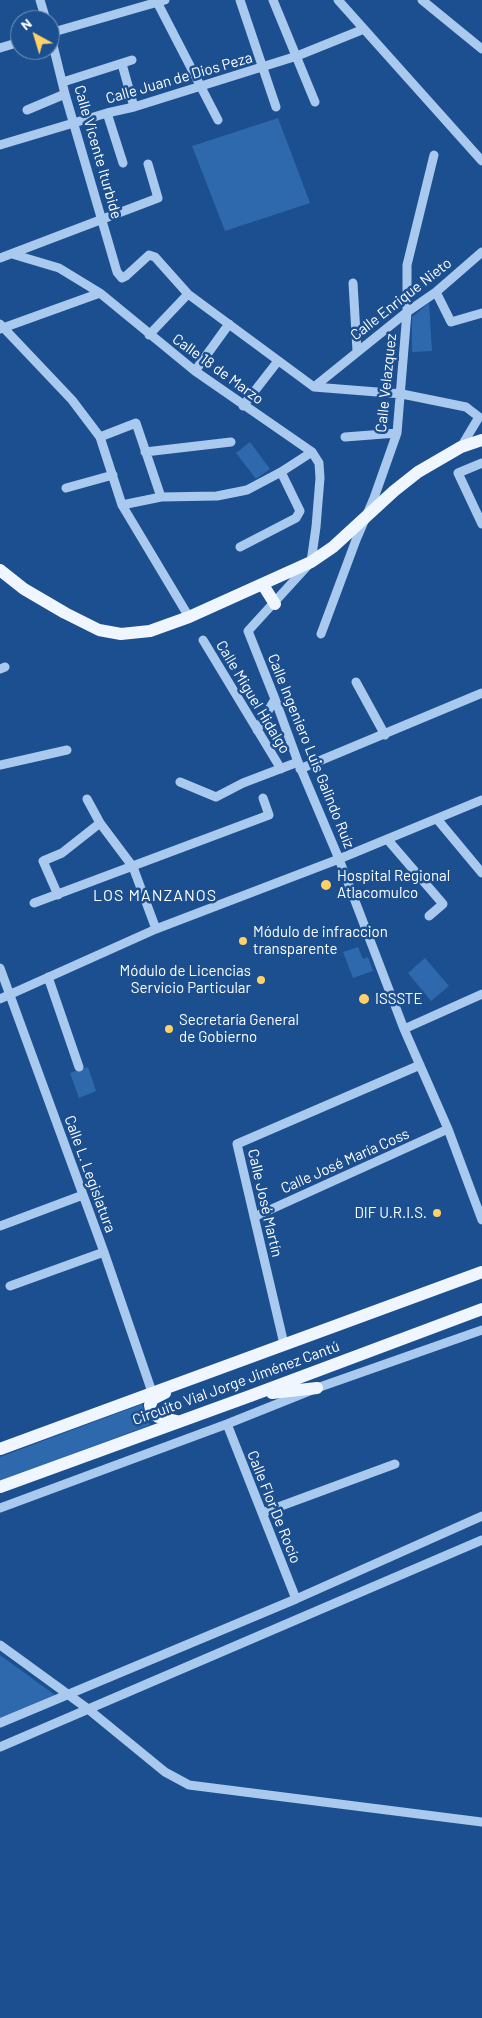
<!DOCTYPE html>
<html>
<head>
<meta charset="utf-8">
<style>
	body { margin:0 }
	#map { position:relative; width:482px; height:2018px; overflow:hidden; background:#1b4f8f; font-family:Barlow,sans-serif }
	canvas { display:block }
	.north { position:absolute; left:10px; top:10px; width:50px; height:50px; box-sizing:border-box; background:#1b4f8f; border:1px solid #7695bc; border-radius:50%; rotate:321deg; font-size:14px; font-weight:700; line-height:20px; text-align:center; color:#fff }
	.north::after { content:''; display:block; margin:auto; width:18px; height:22px; background:#ffd166; clip-path:polygon(50% 0,100% 100%,50% 72%,0 100%) }
</style>
</head>
<body>
<div id="map">
<canvas width="482" height="2018"></canvas>
<div class="north">N</div>
</div>
<script>
const g = document.querySelector('canvas').getContext('2d');
g.lineJoin = 'round';
function paint(path, color) { g.fillStyle = color; g.fill(path, 'evenodd'); }
const poly = rows => new Path2D(rows.map(r => 'M' + r).join(''));
function stroke(path, color, width, dash) { g.strokeStyle = color; g.lineWidth = width; g.lineCap = dash ? 'butt' : 'round'; g.setLineDash(dash || []); g.stroke(path); }
function write(font, color, halo, rows, align = 'center') {
  g.font = font + ' Barlow,sans-serif'; g.lineWidth = 5; g.setLineDash([]); g.textBaseline = 'middle'; g.strokeStyle = halo; g.fillStyle = color; for (const [text, x, y, turn = 0] of rows) {
    g.save(); g.translate(x, y); g.rotate((+turn || 0) * Math.PI / 180); g.textAlign = isNaN(turn) ? turn : align; if (halo) g.strokeText(text, 0, 0); g.fillText(text, 0, 0); g.restore();
  }
}
const green = poly([
	[278,118,310,203,225,231,192,146],
	[429,303,432,351,412,352,412,317],
	[250,442,270,469,256,479,236,453],
	[358,947,363,959,368,957,373,971,353,978,343,952],
	[425,958,449,986,431,1001,408,973],
	[88,1067,96,1091,79,1098,70,1073],
	[142,1404,150,1425,0,1481,0,1457],
	[0,1655,55,1695,0,1719]
]);
const minor = poly([
	[40,0,46,20],
	[156,0,218,120],
	[240,0,276,107],
	[273,0,315,102],
	[338,0,482,161],
	[422,0,482,49],
	[50,33,65,94,117,272,122,278,126,276,149,255,155,257,188,294,314,387],
	[50,33,165,0],
	[0,48,20,42],
	[122,64,134,107],
	[63,82,132,60],
	[27,110,65,94],
	[107,113,123,163],
	[0,145,107,113,134,107,297,56,364,29],
	[12,254,59,268,100,293,195,371,312,452,319,463,320,478,316,527,311,562,248,631,275,699,298,762,339,859,404,1029,448,1129,482,1220],
	[0,258,158,198,148,164],
	[353,283,357,351],
	[436,292,451,322,482,313],
	[0,324,72,400,100,437,122,505,189,617],
	[0,329,100,293],
	[149,335,188,294],
	[195,371,229,324],
	[314,387,407,312,436,292,482,252],
	[314,387,402,394,466,407,479,417,461,447],
	[243,406,278,361],
	[100,437,136,423,161,497],
	[345,437,397,433],
	[145,452,231,442],
	[482,463,458,473,482,524],
	[66,488,113,475],
	[122,505,161,497,217,496,247,490,281,472,312,452],
	[240,547,296,518,300,511,281,472],
	[321,634,356,540,374,498,397,433,407,312,407,265,434,155],
	[203,640,281,769],
	[0,669,5,667],
	[356,682,385,735],
	[257,730,275,699],
	[0,765,67,750],
	[300,769,482,693],
	[180,782,216,797,243,783,298,762],
	[87,799,100,823,133,867,156,929],
	[437,819,482,873],
	[387,839,443,904,429,916],
	[58,895,43,861,62,853,100,823],
	[34,903,269,815,263,798],
	[0,968,104,1252,152,1392],
	[48,977,79,1067],
	[0,999,156,929,339,859,482,800],
	[404,1029,482,994],
	[254,1217,448,1129],
	[0,1226,83,1195],
	[10,1286,104,1252],
	[284,1344,237,1144,420,1065],
	[227,1424,296,1599],
	[0,1508,227,1424,317,1388,482,1330],
	[262,1513,395,1464],
	[0,1645,88,1709,165,1772,189,1785,482,1822],
	[0,1723,296,1599,482,1516],
	[0,1747,482,1540]
]);
const major = poly([
	[0,570,24,589,65,613,99,630,121,634,150,631,189,617,311,562,333,547,394,491,418,472,461,447,482,440],
	[263,585,275,604],
	[165,1393,153,1399,150,1405,151,1410,158,1417,177,1421],
	[272,1393,317,1388],
	[0,1449,482,1272],
	[0,1487,250,1396,482,1309]
]);
const markers = [
	[326,885,6,"#ffd166"],
	[243,941,5,"#ffd166"],
	[261,980,5,"#ffd166"],
	[364,999,6,"#ffd166"],
	[169,1029,5,"#ffd166"],
	[437,1213,5,"#ffd166"]
];
const streetNames = [
	["Calle Juan de Dios Peza",179,78,-16],
	["Calle Vicente Iturbide",98,152,74],
	["Calle Enrique Nieto",401,299,-38],
	["Calle 18 de Marzo",218,369,36],
	["Calle Velazquez",386,383,-84],
	["Calle Miguel Hidalgo",253,697,59],
	["Calle Ingeniero Luis Galindo Ruíz",311,751,68],
	["Calle José María Coss",345,1161,-24],
	["Calle L. Legislatura",90,1174,70],
	["Calle José Martín",265,1203,77],
	["Circuito Vial Jorge Jiménez Cantú",236,1383,-20],
	["Calle Flor De Rocío",274,1507,68]
];
const poiNames = [
	["Hospital Regional",337,876],
	["Atlacomulco",337,893],
	["Módulo de infraccion",253,932],
	["transparente",253,949],
	["Módulo de Licencias",251,971,"right"],
	["Servicio Particular",251,988,"right"],
	["ISSSTE",375,999],
	["Secretaría General",179,1020],
	["de Gobierno",179,1037],
	["DIF U.R.I.S.",427,1213,"right"]
];
const neighbourhoodNames = [
	["LOS MANZANOS",155,896]
];
paint(green, '#2e69ad');
stroke(minor, '#a9c9ee', 9);
stroke(major, '#f0f6ff', 12);
for (const [x, y, r, color] of markers) { const dot = new Path2D(); dot.arc(x, y, r, 0, 2 * Math.PI); g.fillStyle = color; g.fill(dot); stroke(dot, '#1b4f8f', 2); }
write('15px', '#fff', '#1b4f8f', streetNames);
write('15px', '#fff', '#1b4f8f', poiNames, 'left');
g.letterSpacing = '1px';
write('16px', '#fff', '#1b4f8f', neighbourhoodNames);
g.letterSpacing = '0px';
</script>
</body>
</html>
